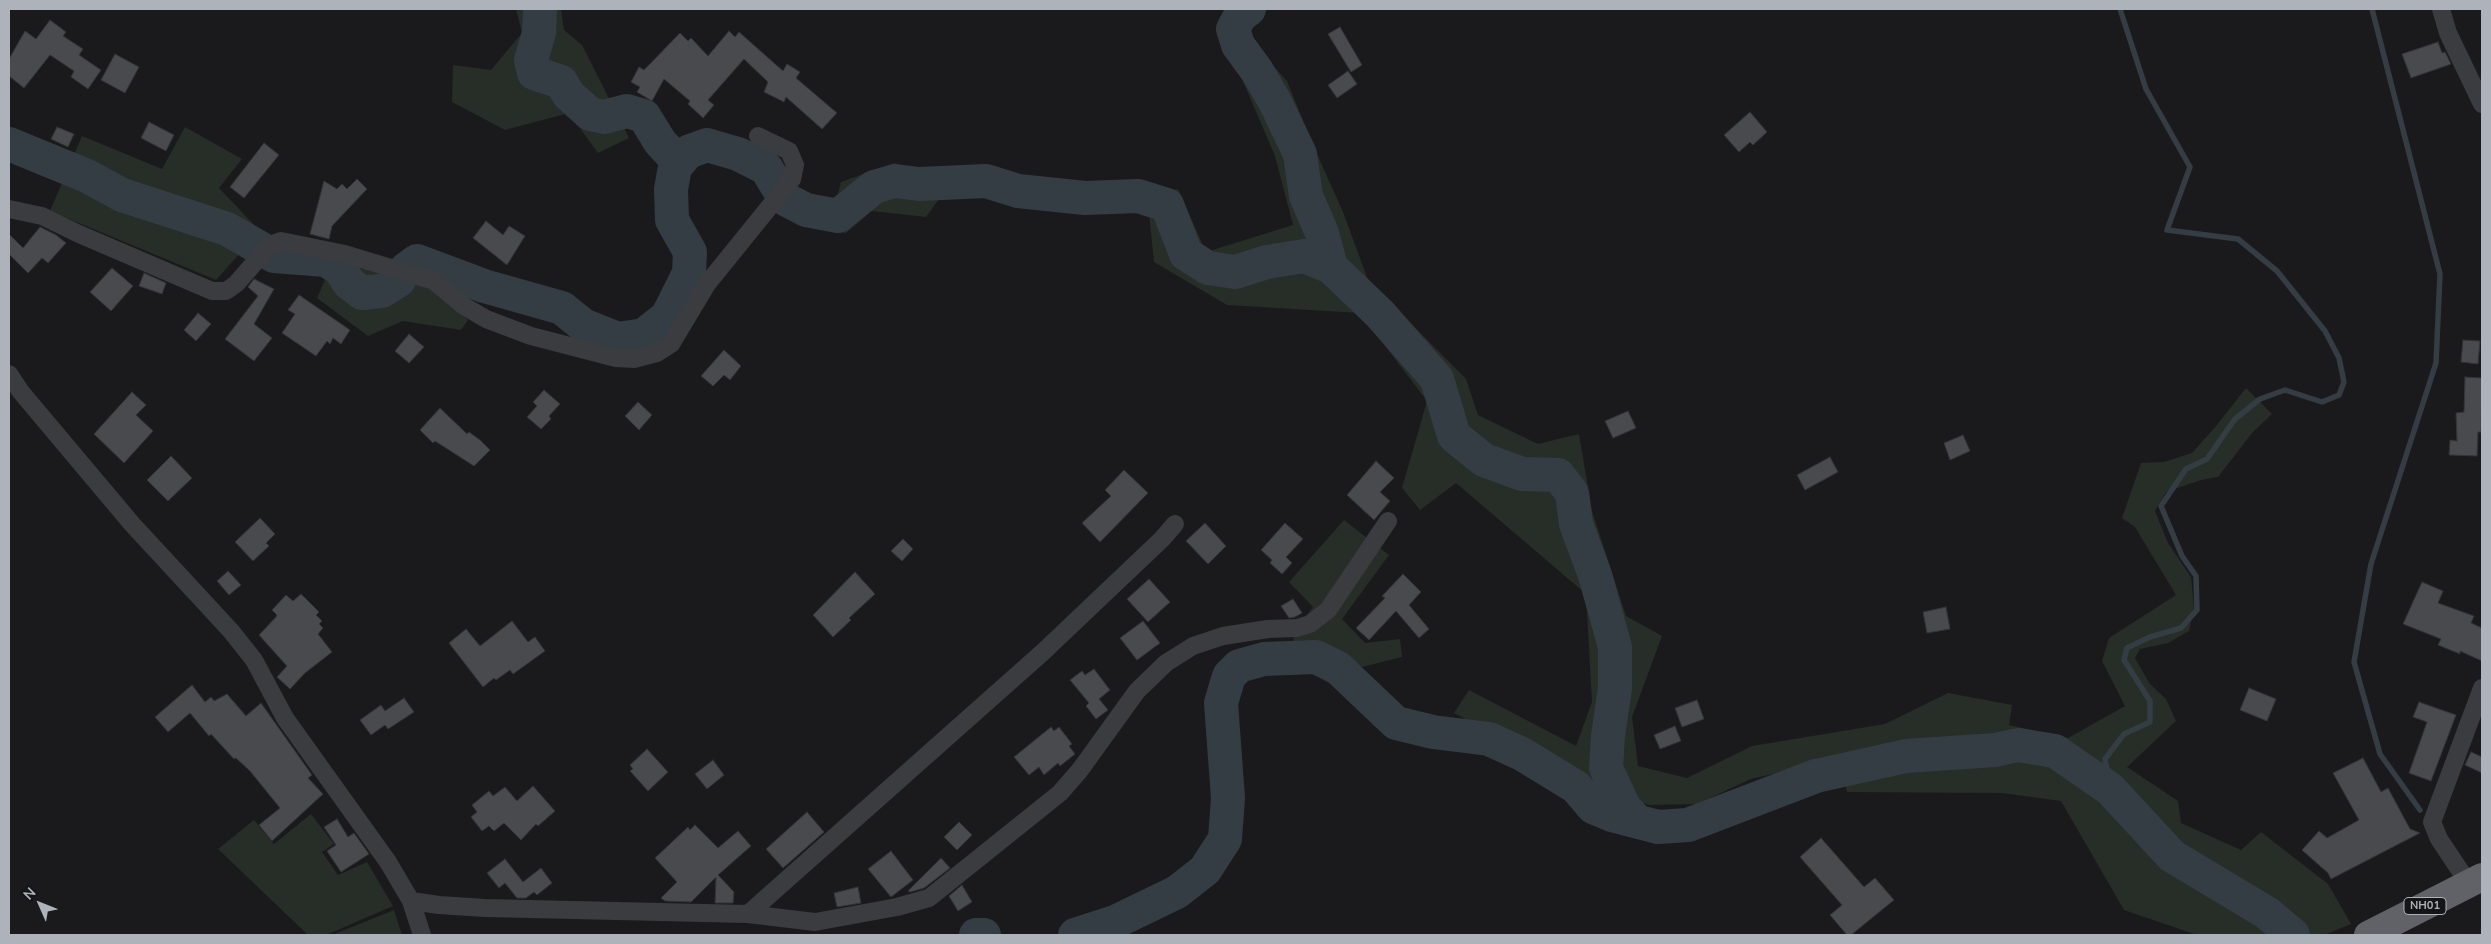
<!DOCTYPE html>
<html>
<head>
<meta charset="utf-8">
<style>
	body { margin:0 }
	#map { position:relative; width:2491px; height:944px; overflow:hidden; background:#1a1a1c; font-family:Mulish,sans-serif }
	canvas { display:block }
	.frame { position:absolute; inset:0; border:10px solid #aeb2ba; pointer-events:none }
	.north { position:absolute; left:15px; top:879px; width:50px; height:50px; -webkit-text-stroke:4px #151517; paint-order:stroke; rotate:314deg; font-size:14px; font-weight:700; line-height:20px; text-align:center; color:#aeb2ba }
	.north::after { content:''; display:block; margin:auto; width:18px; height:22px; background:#aeb2ba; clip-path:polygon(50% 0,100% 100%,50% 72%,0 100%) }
</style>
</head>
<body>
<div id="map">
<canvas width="2491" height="944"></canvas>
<div class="frame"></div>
<div class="north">N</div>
</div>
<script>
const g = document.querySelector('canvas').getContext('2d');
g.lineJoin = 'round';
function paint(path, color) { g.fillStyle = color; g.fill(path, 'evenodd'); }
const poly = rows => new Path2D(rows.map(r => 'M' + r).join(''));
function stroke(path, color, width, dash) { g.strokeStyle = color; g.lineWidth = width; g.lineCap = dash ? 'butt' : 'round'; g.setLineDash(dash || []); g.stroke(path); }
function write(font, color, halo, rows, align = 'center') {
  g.font = font + ' Mulish,sans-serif'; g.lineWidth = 4.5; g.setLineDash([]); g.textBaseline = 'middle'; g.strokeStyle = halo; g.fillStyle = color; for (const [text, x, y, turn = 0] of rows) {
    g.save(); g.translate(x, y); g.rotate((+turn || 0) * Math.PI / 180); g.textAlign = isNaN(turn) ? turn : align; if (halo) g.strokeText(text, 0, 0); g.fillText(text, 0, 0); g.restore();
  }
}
const green = poly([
	[516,9,561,9,564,30,582,45,629,138,598,153,569,113,505,130,452,102,453,65,491,70,522,33],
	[1230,9,1270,9,1245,21,1253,43,1287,81,1313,145,1343,212,1368,280,1466,379,1478,415,1538,444,1579,434,1592,511,1626,616,1662,636,1632,717,1638,766,1687,778,1752,746,1885,724,1948,693,2012,705,2009,725,2068,738,2125,706,2102,661,2109,638,2176,595,2135,527,2122,518,2141,463,2164,462,2192,453,2216,426,2246,388,2272,414,2252,433,2218,477,2201,480,2166,492,2155,511,2168,543,2191,577,2194,608,2189,631,2168,643,2140,649,2135,658,2150,684,2166,699,2176,721,2127,767,2178,801,2181,823,2241,850,2261,832,2328,884,2351,924,2324,935,2197,935,2124,910,2061,801,2002,793,1847,792,1840,758,1751,779,1697,804,1649,805,1585,782,1454,713,1469,690,1576,746,1592,702,1586,594,1456,483,1420,510,1402,488,1427,401,1360,313,1227,305,1154,262,1148,203,1178,189,1206,252,1293,225,1275,156,1221,30],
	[185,127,242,159,219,188,260,231,216,280,50,211,82,136,162,169],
	[894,163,951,182,926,217,872,211,846,233,810,228,788,210,798,190,835,205,841,182],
	[334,259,432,287,468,320,461,330,403,321,368,336,317,298],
	[1344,520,1389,555,1342,619,1365,643,1400,639,1402,657,1362,667,1328,647,1295,649,1293,634,1313,607,1289,582],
	[311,814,334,844,322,852,338,875,367,862,393,906,326,935,308,935,218,849,254,820,274,844],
	[394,910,402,935,332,935]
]);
const stream = poly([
	[2372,9,2440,274,2436,363,2371,564,2354,662,2380,754,2420,810],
	[2110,789,2105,759,2124,734,2150,722,2150,701,2124,660,2127,648,2150,637,2181,628,2197,610,2196,576,2182,556,2161,506,2186,469,2207,459,2235,419,2260,399,2285,390,2322,402,2339,395,2344,382,2339,358,2325,331,2277,271,2238,239,2167,230,2190,167,2146,89,2120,9]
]);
const river = poly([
	[540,9,539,33,531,60,534,73,561,82,569,95,590,114,604,117,627,111,644,116,660,142,672,155,683,157],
	[1249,9,1240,16,1233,29,1238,45,1257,71,1274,100,1300,154,1306,196,1322,233,1331,267],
	[9,144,87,176,122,195,227,229,274,256,326,260,340,269,349,283,362,293,382,291,399,280],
	[406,269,417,261,484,286,562,308,583,325,618,339,644,335,667,317,689,273,690,252,672,220,671,189,675,167,688,152,707,145,738,154,766,168,785,199,806,210,838,216,874,187,895,181,919,184,986,181,1018,191,1085,198,1138,196,1167,205,1186,254,1208,268,1235,272,1267,262,1304,256,1331,267,1380,314,1437,379,1454,436,1484,460,1522,474,1558,475,1572,493,1576,524,1595,575,1615,647,1615,688,1608,736,1606,768,1624,807,1636,820],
	[976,935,984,935],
	[1075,935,1115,922,1177,892,1205,870,1225,839,1228,798,1221,703,1229,676,1239,666,1264,659,1316,657,1338,668,1396,723,1433,732,1489,739,1522,754,1576,787,1593,807,1612,815,1658,827,1688,825,1816,776,1906,756,1995,750,2018,745,2055,751,2110,789,2172,856,2267,913,2293,935]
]);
const building = poly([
	[50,20,66,32,63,36,83,49,79,55,101,70,88,89,71,77,74,71,50,55,24,88,9,76,9,59,25,31,36,39,50,20],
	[1340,27,1362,65,1351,72,1328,34,1340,27],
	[729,31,735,37,739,32,783,71,787,64,800,72,796,78,837,113,822,129,786,97,784,102,764,92,768,82,744,59,708,100,714,105,703,118,688,104,690,101,664,79,652,101,637,92,640,87,631,82,639,67,644,70,680,33,688,41,691,38,708,56,729,31],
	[2438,42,2442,53,2445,52,2451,64,2411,78,2402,54,2438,42],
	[115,54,139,67,125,93,101,80,115,54],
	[1348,71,1357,84,1337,98,1328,85,1348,71],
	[1750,112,1767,132,1753,145,1750,142,1739,152,1724,135,1750,112],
	[149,122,174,135,166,151,141,138,149,122],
	[57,127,74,134,68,147,51,139,57,127],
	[264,143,279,155,244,198,230,187,264,143],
	[357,179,367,189,332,226,329,239,310,234,324,181,337,189,342,184,347,189,357,179],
	[486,221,503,235,509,226,525,236,507,265,473,238,486,221],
	[40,227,56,235,66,243,48,263,42,258,28,273,9,254,9,234,23,248,40,227],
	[112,268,133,286,111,311,90,292,112,268],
	[144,273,166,283,162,294,139,286,144,273],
	[254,279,274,289,254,324,272,338,254,361,225,339,258,296,248,287,254,279],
	[299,295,350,330,341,344,333,338,330,344,327,341,316,356,282,333,295,314,288,310,299,295],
	[198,313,211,324,196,341,184,330,198,313],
	[409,334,424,347,409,363,395,351,409,334],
	[2463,340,2480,341,2478,364,2461,362,2463,340],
	[724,350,741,366,730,380,724,375,713,386,701,376,724,350],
	[2465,377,2482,378,2481,432,2478,432,2477,456,2449,455,2450,440,2457,441,2456,413,2464,412,2465,377],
	[544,390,560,404,549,416,551,419,541,429,527,417,537,406,533,402,544,390],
	[132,392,146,405,136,415,153,431,124,463,94,434,132,392],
	[638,402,652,415,639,430,625,416,638,402],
	[440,408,467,434,469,432,480,440,490,450,474,466,435,441,433,443,420,430,440,408],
	[1628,411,1636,428,1613,438,1605,421,1628,411],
	[1963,435,1970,451,1950,460,1944,443,1963,435],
	[171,456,192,478,168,501,147,480,171,456],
	[1830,457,1838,472,1805,490,1797,475,1830,457],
	[1376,461,1394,478,1380,492,1390,501,1374,520,1347,495,1376,461],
	[1124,470,1148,493,1100,542,1082,523,1111,496,1105,490,1124,470],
	[260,518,275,534,266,543,269,546,253,561,235,542,260,518],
	[1205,523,1226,546,1208,564,1186,541,1205,523],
	[1285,523,1303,539,1286,557,1292,563,1282,574,1270,563,1272,560,1261,550,1285,523],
	[903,539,913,549,902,561,891,551,903,539],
	[228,571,241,585,229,595,217,581,228,571],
	[855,572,875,594,849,618,851,620,833,637,813,615,855,572],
	[1403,574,1421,592,1409,605,1429,629,1419,638,1396,611,1369,640,1356,628,1385,598,1382,596,1403,574],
	[1149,579,1170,602,1148,622,1127,599,1149,579],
	[2422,582,2443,591,2438,603,2474,616,2471,623,2482,628,2482,661,2460,651,2460,654,2438,645,2441,639,2403,624,2422,582],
	[301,594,319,612,316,615,322,621,319,624,323,628,318,634,332,652,305,673,290,689,277,677,287,666,259,635,276,617,277,615,272,610,286,595,293,601,301,594],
	[1293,599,1302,613,1295,617,1289,618,1281,606,1293,599],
	[1946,607,1950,629,1927,633,1923,612,1946,607],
	[512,621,528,642,535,637,545,651,513,674,510,670,496,680,494,678,483,687,449,643,466,629,480,646,512,621],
	[1143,621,1160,643,1137,660,1120,638,1143,621],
	[1094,669,1110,690,1099,699,1108,710,1096,719,1086,706,1089,703,1070,680,1082,671,1085,675,1094,669],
	[192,685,205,702,211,697,214,701,227,694,246,716,261,703,312,775,308,778,323,794,272,841,259,825,280,808,250,771,236,758,234,759,211,734,209,736,190,713,168,732,155,717,192,685],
	[2249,688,2276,699,2267,721,2240,710,2249,688],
	[404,698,414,712,388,729,385,725,371,735,360,720,381,705,385,711,404,698],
	[1697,700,1704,719,1682,727,1675,708,1697,700],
	[2419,702,2456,715,2431,781,2409,773,2427,722,2413,717,2419,702],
	[1675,726,1681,741,1660,749,1654,735,1675,726],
	[1051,727,1054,731,1059,727,1072,744,1069,746,1075,754,1060,766,1058,763,1044,775,1039,767,1029,775,1014,757,1051,727],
	[647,749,668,772,648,791,630,771,633,769,630,765,647,749],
	[2471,752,2482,757,2482,773,2465,765,2471,752],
	[2363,758,2381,792,2388,788,2410,829,2420,833,2331,879,2328,873,2302,850,2319,831,2327,838,2359,820,2333,773,2363,758],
	[713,760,724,775,707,789,695,774,713,760],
	[533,786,555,811,538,826,536,824,521,840,504,823,494,831,489,826,482,831,471,817,477,812,472,805,489,791,493,796,505,787,517,801,533,786],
	[807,812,824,832,783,868,766,849,807,812],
	[337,819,348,837,354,833,369,854,341,872,327,851,336,845,324,827,337,819],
	[959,822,972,835,957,850,944,837,959,822],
	[695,825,718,848,738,831,751,846,718,875,734,892,733,903,715,903,716,877,691,902,665,901,661,898,677,882,655,858,688,827,690,830,695,825],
	[1821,838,1864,887,1875,878,1894,900,1851,935,1847,935,1830,915,1842,905,1800,857,1821,838],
	[891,851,913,880,891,897,868,869,891,851],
	[941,858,950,868,924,888,910,892,908,891,941,858],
	[505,859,523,882,541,868,552,883,537,895,534,892,526,898,517,898,505,883,499,888,487,873,505,859],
	[962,885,972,902,958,911,949,896,962,885],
	[858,887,861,903,837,907,834,893,858,887]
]);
const minor = poly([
	[2441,9,2448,33,2482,104],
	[9,209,42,216,79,234,212,291,226,291,236,284,270,245,281,241,345,254,434,281,464,306,486,319,531,336,616,358,634,359,657,353,671,344,707,284,792,179,795,165,789,151,758,136],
	[9,374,21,392,132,524,231,631,254,660,285,718,388,862,411,901,422,935],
	[2469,884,2439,839,2432,822,2482,688],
	[411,901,439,905,485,908,748,914,1043,652,1162,539,1175,524],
	[748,914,815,922,897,907,929,898,1060,793,1080,770,1137,691,1166,663,1193,646,1223,636,1268,629,1297,628,1310,624,1328,610,1388,521]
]);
const trunk = poly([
	[2368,935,2482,877]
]);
const shields = [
	[2425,906,42]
];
const shieldNames = [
	["NH01",2425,906]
];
paint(green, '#262e27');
stroke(stream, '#353d44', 5.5);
stroke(river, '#353d44', 34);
paint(building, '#494a4e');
stroke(building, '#343438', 1);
stroke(minor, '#3b3c40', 18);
stroke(trunk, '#606268', 28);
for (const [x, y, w] of shields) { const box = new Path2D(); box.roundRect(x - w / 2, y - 8.5, w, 17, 4); g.fillStyle = '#151517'; g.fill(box); stroke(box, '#aeb2ba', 1); }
write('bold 11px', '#aeb2ba', null, shieldNames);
</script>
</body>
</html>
